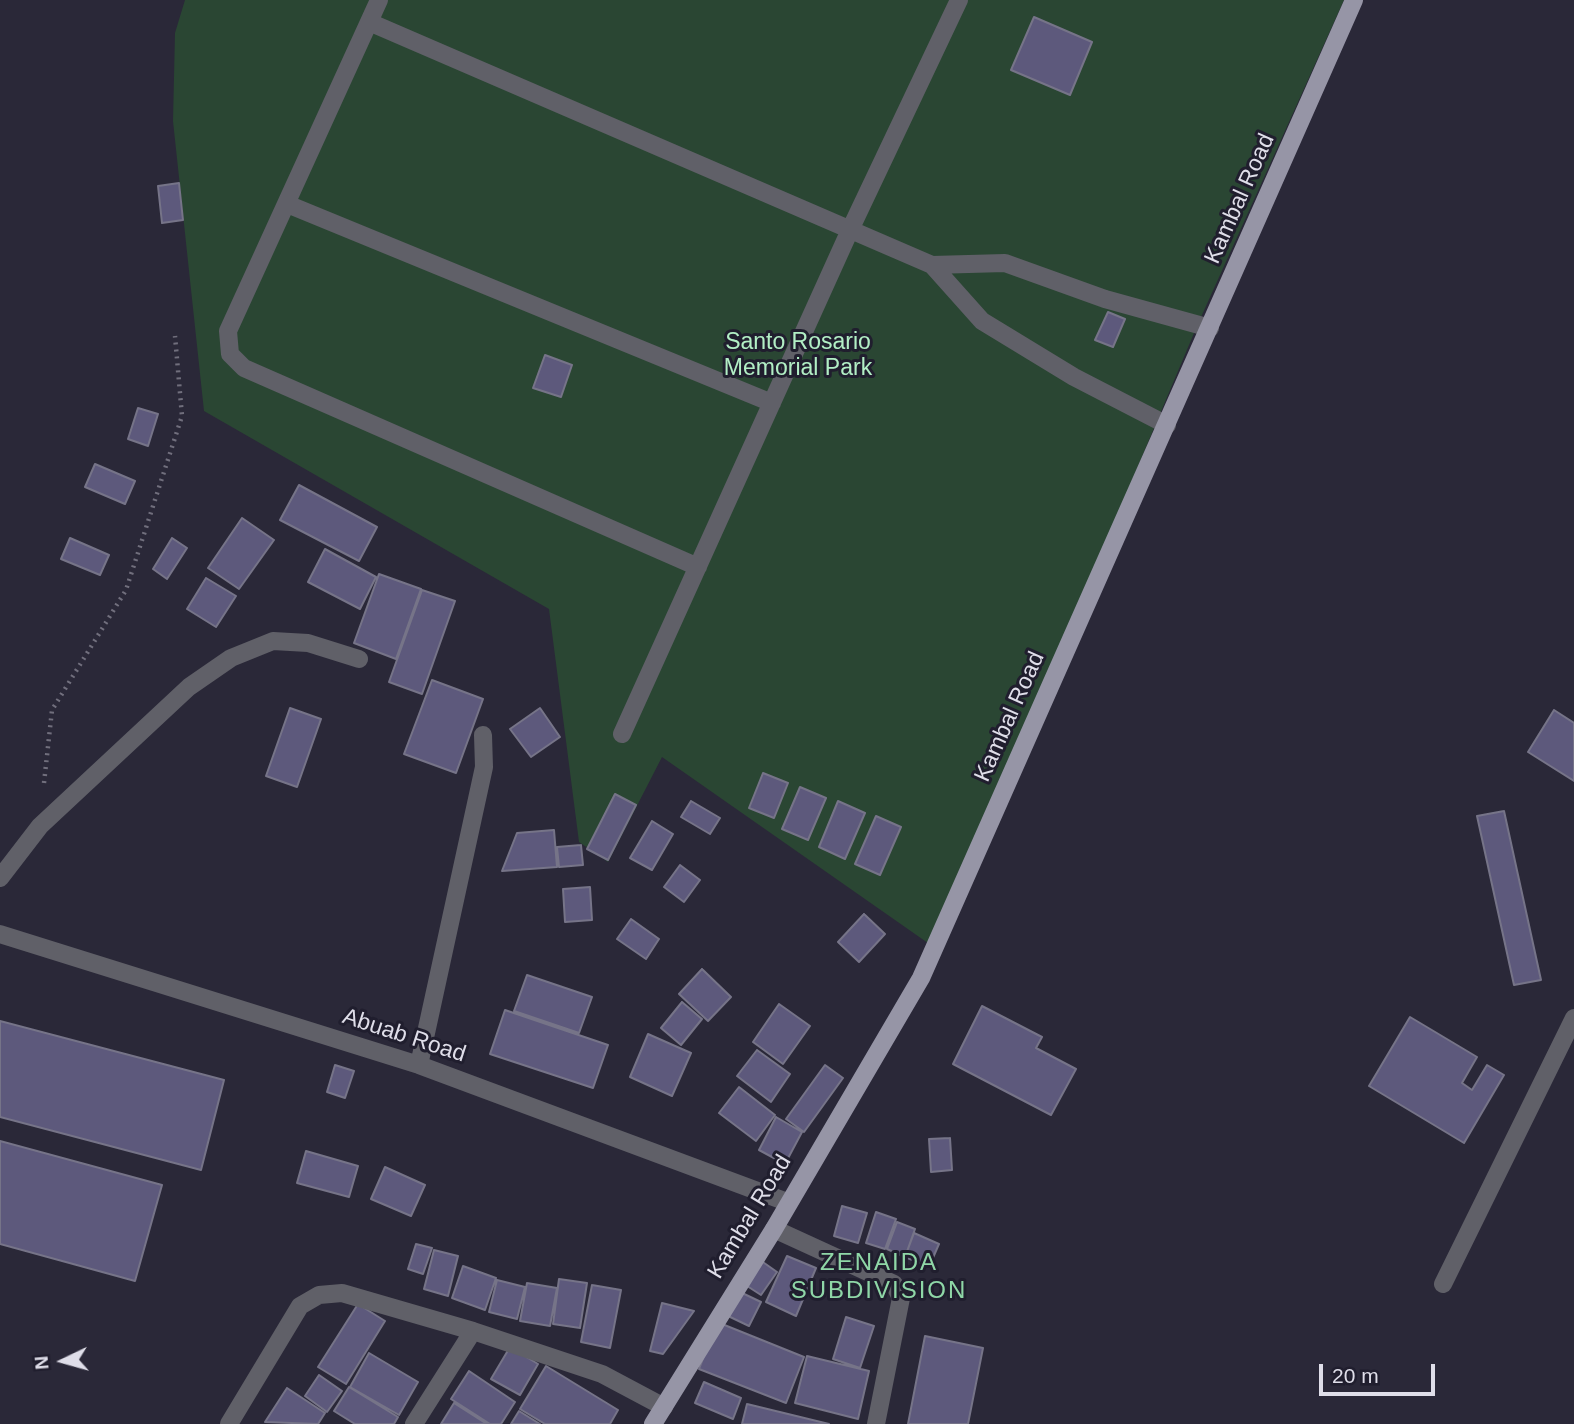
<!DOCTYPE html>
<html>
<head>
<meta charset="utf-8">
<style>
	body { margin:0 }
	#map { position:relative; width:1574px; height:1424px; overflow:hidden; background:#2a2838; font-family:Helvetica,sans-serif }
	canvas { display:block }
	.north { position:absolute; left:28px; top:1326px; width:70px; height:70px; -webkit-text-stroke:5px #201e2e; paint-order:stroke; rotate:265deg; font-size:19px; font-weight:700; line-height:28px; text-align:center; color:#dfdee9 }
	.north::after { content:''; display:block; margin:auto; width:24px; height:32px; background:#dfdee9; clip-path:polygon(50% 0,100% 100%,50% 72%,0 100%) }
	.scale { position:absolute; left:1319px; top:1364px; width:116px; height:32px; box-sizing:border-box; border:4px solid #dfdee9; border-top:0; padding-left:9px; font-size:21px; line-height:24px; white-space:nowrap; color:#dfdee9; -webkit-text-stroke:5px #201e2e; paint-order:stroke }
</style>
</head>
<body>
<div id="map">
<canvas width="1574" height="1424"></canvas>
<div class="north">N</div>
<div class="scale">20 m</div>
</div>
<script>
const g = document.querySelector('canvas').getContext('2d');
g.lineJoin = 'round';
function paint(path, color) { g.fillStyle = color; g.fill(path, 'evenodd'); }
const poly = rows => new Path2D(rows.map(r => 'M' + r).join(''));
function stroke(path, color, width, dash) { g.strokeStyle = color; g.lineWidth = width; g.lineCap = dash ? 'butt' : 'round'; g.setLineDash(dash || []); g.stroke(path); }
function write(font, color, halo, rows, align = 'center') {
  g.font = font + ' Helvetica,sans-serif'; g.lineWidth = 6; g.setLineDash([]); g.textBaseline = 'middle'; g.strokeStyle = halo; g.fillStyle = color; for (const [text, x, y, turn = 0] of rows) {
    g.save(); g.translate(x, y); g.rotate((+turn || 0) * Math.PI / 180); g.textAlign = isNaN(turn) ? turn : align; if (halo) g.strokeText(text, 0, 0); g.fillText(text, 0, 0); g.restore();
  }
}
const green = poly([
	[185,0,1344,0,1197,326,935,948,662,757,608,862,579,842,549,609,204,411,173,121,175,33]
]);
const building = poly([
	[1034,17,1092,42,1070,95,1011,70,1034,17],
	[179,183,183,220,162,223,158,186,179,183],
	[1108,312,1125,319,1113,347,1095,340,1108,312],
	[545,355,572,365,561,397,533,388,545,355],
	[138,408,158,414,148,446,128,439,138,408],
	[95,464,135,481,125,504,85,487,95,464],
	[299,485,377,527,359,561,280,520,299,485],
	[242,518,274,540,239,589,208,568,242,518],
	[70,538,109,555,100,575,61,559,70,538],
	[172,538,187,548,167,579,153,569,172,538],
	[325,549,376,577,360,609,308,582,325,549],
	[379,574,421,589,396,659,354,643,379,574],
	[206,578,236,596,216,627,187,609,206,578],
	[422,590,455,601,422,694,389,682,422,590],
	[432,680,483,699,456,773,404,754,432,680],
	[290,708,321,719,297,787,266,776,290,708],
	[540,708,560,737,531,757,510,729,540,708],
	[1554,710,1574,723,1574,781,1528,752,1554,710],
	[763,773,788,783,774,818,749,808,763,773],
	[800,787,826,798,808,840,782,829,800,787],
	[615,794,636,805,608,860,587,849,615,794],
	[691,801,720,818,710,834,681,817,691,801],
	[838,801,865,813,845,859,819,847,838,801],
	[1504,811,1541,980,1514,985,1477,816,1504,811],
	[876,816,901,827,880,875,855,864,876,816],
	[652,821,673,834,652,870,630,858,652,821],
	[554,830,557,867,502,871,517,833,554,830],
	[581,845,583,865,559,867,557,847,581,845],
	[680,865,700,880,684,902,664,887,680,865],
	[590,887,592,920,565,922,563,889,590,887],
	[864,914,885,934,859,962,838,942,864,914],
	[631,919,659,939,646,959,617,939,631,919],
	[702,969,731,997,708,1021,679,994,702,969],
	[527,975,592,997,579,1033,514,1011,527,975],
	[682,1002,702,1019,681,1045,661,1028,682,1002],
	[779,1004,810,1026,783,1064,753,1042,779,1004],
	[982,1006,1042,1037,1036,1048,1076,1069,1051,1115,953,1064,982,1006],
	[505,1010,608,1045,593,1088,490,1054,505,1010],
	[1410,1017,1477,1057,1462,1083,1472,1090,1487,1065,1504,1075,1464,1143,1369,1086,1410,1017],
	[0,1021,224,1080,201,1170,0,1117,0,1021],
	[648,1034,691,1053,672,1096,630,1077,648,1034],
	[757,1050,790,1074,771,1102,737,1076,757,1050],
	[335,1065,354,1071,345,1098,327,1092,335,1065],
	[825,1065,843,1078,804,1132,786,1119,825,1065],
	[739,1087,775,1115,756,1141,719,1113,739,1087],
	[776,1117,802,1132,785,1164,759,1150,776,1117],
	[950,1138,952,1170,931,1172,929,1139,950,1138],
	[0,1141,162,1185,135,1281,0,1244,0,1141],
	[306,1151,358,1166,349,1197,297,1183,306,1151],
	[385,1167,425,1185,411,1216,371,1199,385,1167],
	[842,1206,867,1213,858,1243,834,1236,842,1206],
	[876,1212,896,1219,885,1249,866,1243,876,1212],
	[897,1222,915,1229,905,1257,887,1249,897,1222],
	[914,1233,939,1244,929,1267,905,1257,914,1233],
	[416,1244,432,1248,423,1274,408,1269,416,1244],
	[434,1250,458,1256,448,1296,424,1289,434,1250],
	[787,1256,816,1268,796,1316,766,1302,787,1256],
	[760,1260,777,1272,761,1295,744,1284,760,1260],
	[463,1266,496,1278,485,1310,452,1298,463,1266],
	[559,1279,587,1283,580,1328,553,1324,559,1279],
	[497,1280,525,1287,517,1319,489,1312,497,1280],
	[527,1283,557,1288,550,1326,520,1321,527,1283],
	[592,1285,621,1290,610,1348,581,1342,592,1285],
	[738,1291,761,1302,749,1326,726,1315,738,1291],
	[662,1303,694,1311,663,1354,650,1351,662,1303],
	[358,1304,385,1321,346,1384,318,1367,358,1304],
	[846,1317,874,1326,860,1368,833,1359,846,1317],
	[717,1322,804,1357,786,1403,699,1369,717,1322],
	[925,1336,983,1348,968,1424,908,1424,925,1336],
	[510,1347,538,1364,520,1395,491,1379,510,1347],
	[369,1353,418,1382,399,1415,350,1387,369,1353],
	[807,1356,869,1371,858,1419,795,1403,807,1356],
	[546,1366,618,1410,610,1424,545,1424,520,1409,546,1366],
	[469,1371,515,1402,501,1424,490,1424,451,1399,469,1371],
	[319,1375,342,1391,327,1412,305,1396,319,1375],
	[704,1382,741,1398,733,1419,695,1403,704,1382],
	[349,1387,398,1417,394,1424,355,1424,334,1411,349,1387],
	[287,1388,325,1413,318,1424,265,1422,287,1388],
	[454,1403,487,1424,441,1424,454,1403],
	[747,1404,829,1424,742,1424,747,1404],
	[519,1411,540,1424,511,1424,519,1411]
]);
const path = poly([
	[44,783,52,710,126,590,182,416,175,336]
]);
const minor = poly([
	[379,0,228,331,230,354,244,368,698,567],
	[369,22,932,265,1005,263,1105,299,1210,328],
	[287,204,772,403],
	[932,265,982,321,1074,377,1167,425],
	[622,734,850,230,959,0],
	[0,878,40,826,189,687,231,658,273,641,308,643,359,659],
	[0,934,419,1065,787,1202],
	[419,1065,484,767,483,735],
	[774,1229,894,1284,901,1298,876,1424],
	[1443,1284,1574,1018],
	[229,1424,300,1306,319,1295,342,1293,473,1331,602,1374,664,1407],
	[414,1424,473,1331]
]);
const major = poly([
	[653,1424,774,1229,921,978,1354,0]
]);
const streetNames = [
	["Kambal Road",1240,199,-66],
	["Kambal Road",1010,717,-66],
	["Abuab Road",404,1036,18],
	["Kambal Road",750,1217,-59]
];
const parkNames = [
	["Santo Rosario",798,343],
	["Memorial Park",798,369]
];
const neighbourhoodNames = [
	["ZENAIDA",879,1263],
	["SUBDIVISION",879,1291]
];
paint(green, '#2a4633');
paint(building, '#5d597c');
stroke(building, '#767488', 2);
stroke(path, '#716f7d', 4.5, [2, 5]);
stroke(minor, '#606068', 18);
stroke(major, '#9695a6', 18);
write('23px', '#dfdee9', '#201e2e', streetNames);
write('23px', '#b2efc5', '#201e2e', parkNames);
g.letterSpacing = '2px';
write('24px', '#8fd7a7', '#201e2e', neighbourhoodNames);
g.letterSpacing = '0px';
</script>
</body>
</html>
